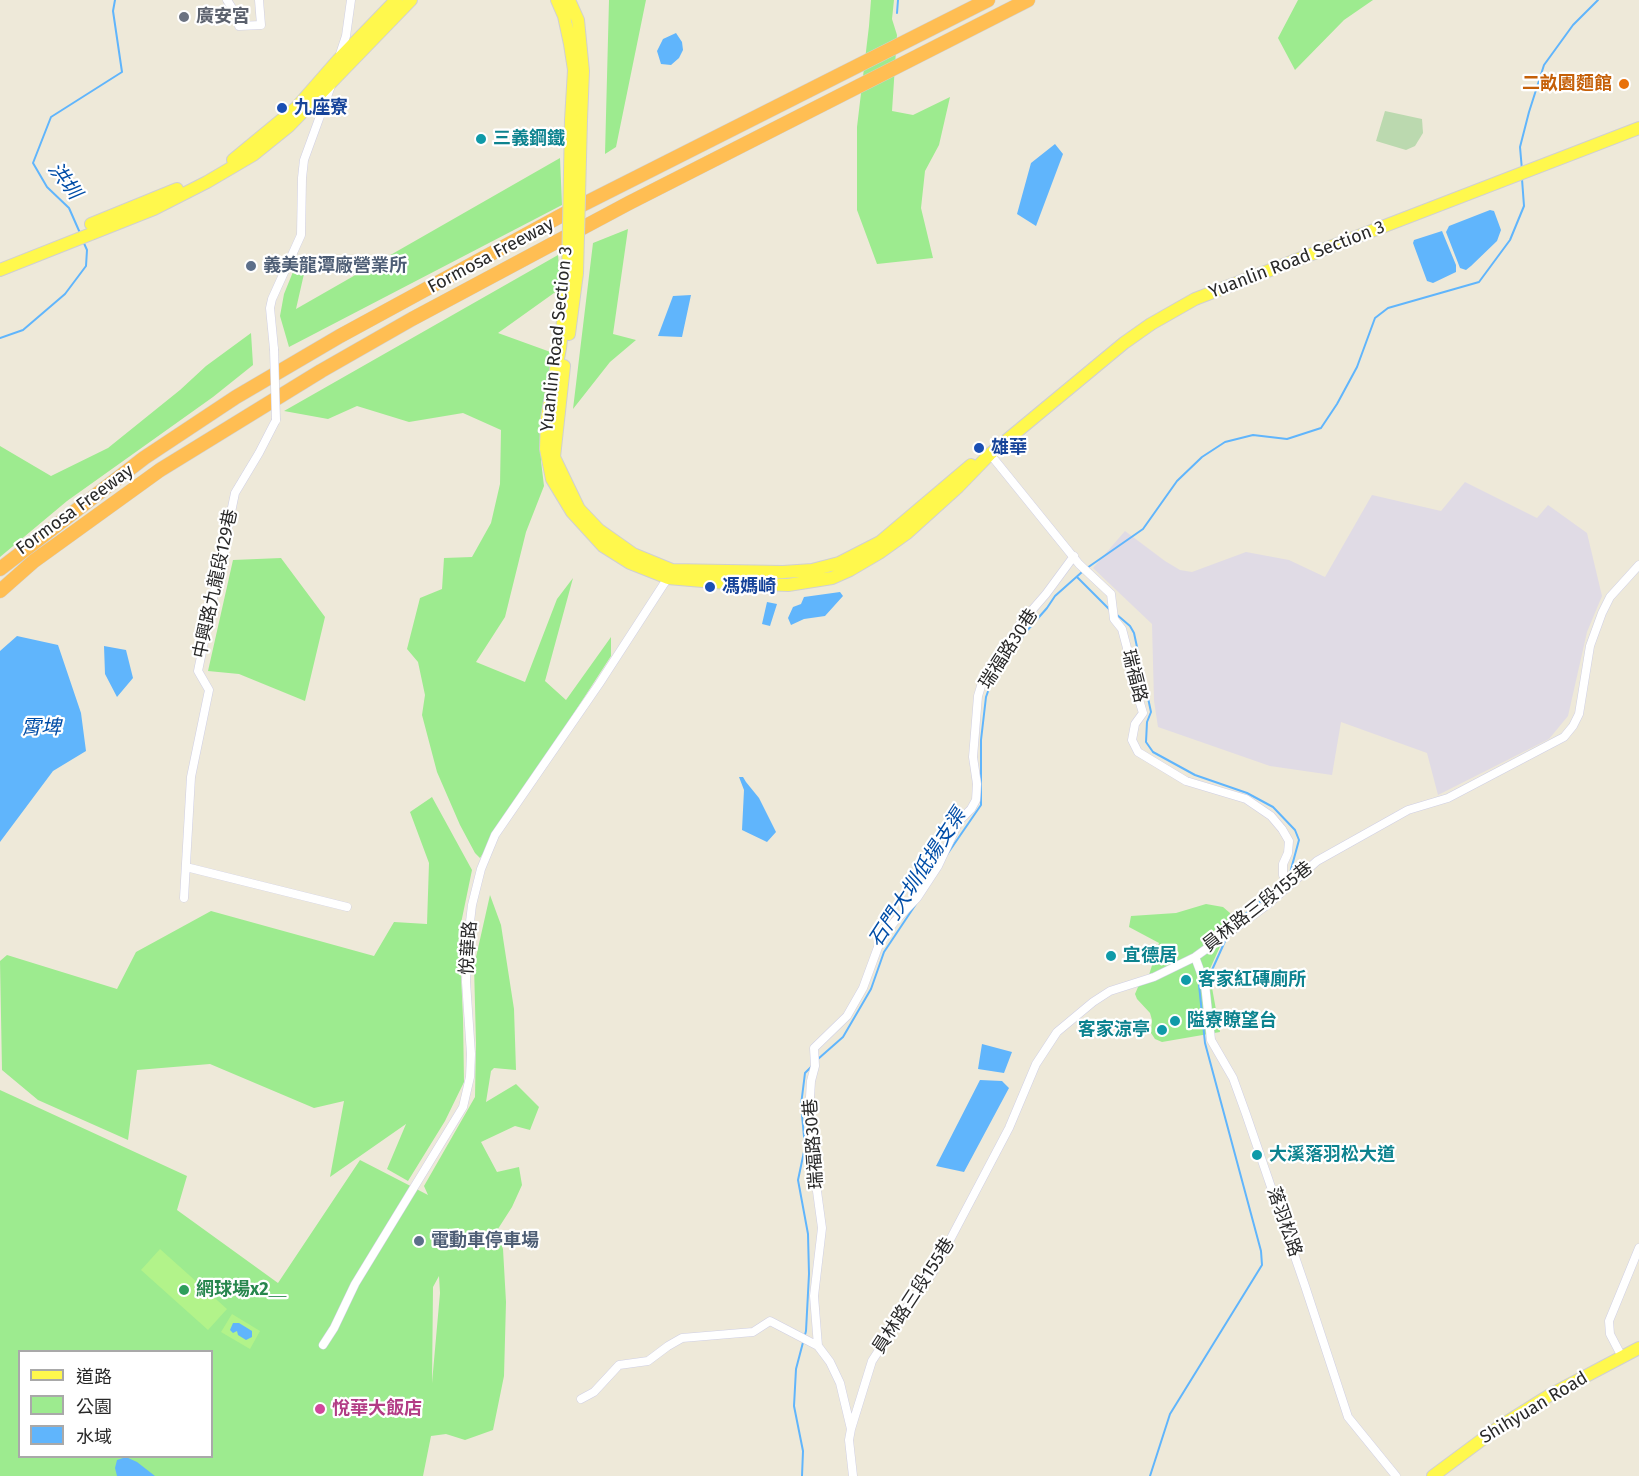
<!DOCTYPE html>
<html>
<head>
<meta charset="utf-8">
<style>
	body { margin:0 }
	#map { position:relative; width:1639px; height:1476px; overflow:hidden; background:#eee9d9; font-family:"Fira Sans","Noto Sans TC",sans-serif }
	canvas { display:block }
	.legend { position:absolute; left:18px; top:1350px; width:195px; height:108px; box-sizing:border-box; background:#fff; border:2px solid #a9a9a9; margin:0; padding:8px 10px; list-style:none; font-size:18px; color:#292929 }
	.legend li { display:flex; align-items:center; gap:12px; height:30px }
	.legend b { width:30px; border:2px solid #a9a9a9 }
</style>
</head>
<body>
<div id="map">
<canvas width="1639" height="1476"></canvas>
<ul class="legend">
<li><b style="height:8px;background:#fff84d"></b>道路</li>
<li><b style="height:16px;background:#9deb8f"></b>公園</li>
<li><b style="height:16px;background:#60b5fc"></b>水域</li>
</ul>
</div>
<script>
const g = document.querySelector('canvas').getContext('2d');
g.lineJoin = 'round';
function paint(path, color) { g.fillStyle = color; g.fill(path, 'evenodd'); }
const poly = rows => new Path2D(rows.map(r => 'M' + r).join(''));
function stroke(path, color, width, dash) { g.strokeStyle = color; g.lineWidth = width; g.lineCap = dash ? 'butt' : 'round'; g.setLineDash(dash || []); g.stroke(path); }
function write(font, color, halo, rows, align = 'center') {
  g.font = font + ' "Fira Sans","Noto Sans TC",sans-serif'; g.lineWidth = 4.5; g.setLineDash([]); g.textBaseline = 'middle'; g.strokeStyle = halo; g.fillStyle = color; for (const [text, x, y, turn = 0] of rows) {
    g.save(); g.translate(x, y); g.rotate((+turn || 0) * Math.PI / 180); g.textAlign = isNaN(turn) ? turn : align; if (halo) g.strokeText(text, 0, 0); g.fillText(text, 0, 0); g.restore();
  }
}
const industrial = poly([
	[1465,482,1537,518,1548,505,1587,533,1602,596,1587,632,1568,716,1549,739,1438,795,1427,753,1341,722,1332,775,1270,766,1158,727,1154,701,1152,624,1093,568,1125,531,1165,561,1180,570,1192,572,1246,552,1289,560,1325,577,1372,495,1441,511]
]);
const green = poly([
	[609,0,646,0,616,147,605,154],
	[871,0,894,0,892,19,897,35,892,111,913,115,950,97,939,145,925,171,921,208,933,258,877,264,857,210,857,127,869,26],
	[1298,0,1373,0,1344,20,1295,70,1278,38],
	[560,158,562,205,289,347,280,316,284,294,297,262,306,265,296,309],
	[628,229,613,334,636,340,610,362,573,409,593,243],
	[558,255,561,288,498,333,556,354,541,461,544,486,526,532,505,617,476,662,525,682,557,599,573,578,545,681,566,700,611,637,611,656,480,858,475,853,460,825,437,772,422,715,425,695,418,662,407,649,420,598,442,589,444,558,472,557,491,523,500,484,501,430,463,413,409,422,357,406,328,419,284,411],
	[251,333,253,365,213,397,67,501,0,557,0,446,51,476,108,448,180,390,206,366],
	[281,558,325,617,305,701,239,674,208,671,233,560],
	[432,797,472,870,459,933,463,1018,464,1082,445,1121,408,1181,387,1169,406,1124,330,1177,344,1101,314,1108,210,1064,137,1070,128,1140,38,1100,2,1070,0,961,7,955,117,989,136,952,211,911,374,956,394,922,427,924,429,863,410,812],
	[490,895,501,925,514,1009,516,1070,494,1068,491,1071,486,1102,516,1084,539,1107,530,1130,515,1126,481,1142,497,1172,519,1167,522,1185,512,1207,496,1232,503,1249,506,1302,504,1376,493,1430,465,1440,446,1434,431,1436,423,1476,0,1476,0,1090,187,1176,177,1210,278,1283,360,1160,428,1195,424,1186,475,1097,476,1043,474,966],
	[439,1276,440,1293,432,1383,433,1287],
	[20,1352,212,1352,212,1456,20,1456],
	[1206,904,1223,907,1230,913,1232,920,1209,971,1220,1032,1162,1042,1155,1039,1151,1033,1152,1020,1150,1013,1137,999,1135,994,1138,987,1149,975,1159,943,1129,927,1131,916,1176,913]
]);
const cemetery = poly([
	[1385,111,1422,119,1423,133,1415,146,1406,150,1376,141]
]);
const pitch = poly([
	[160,1249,227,1309,208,1330,141,1270],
	[232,1314,260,1331,250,1349,221,1332]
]);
const water = poly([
	[676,33,682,42,683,50,679,58,671,65,661,64,657,51,663,39],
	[1055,144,1063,154,1036,226,1017,214,1031,163],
	[1490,210,1494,211,1501,230,1497,241,1471,266,1466,270,1460,268,1446,232,1449,226],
	[1442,231,1456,265,1456,272,1433,283,1427,281,1413,243,1414,240],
	[691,295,682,337,658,336,673,296],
	[840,592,843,596,825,616,804,619,791,625,788,618,793,607,801,604,804,597],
	[767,602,777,604,770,626,762,624],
	[17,636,58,645,81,713,86,751,53,771,0,842,0,651],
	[104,646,126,650,133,678,117,697,105,674],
	[739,777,743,777,746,782,759,798,776,832,767,842,742,830,744,790],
	[982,1044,1012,1052,1004,1073,978,1069],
	[980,1080,1002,1081,1009,1088,964,1172,936,1166],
	[233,1323,239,1323,252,1331,252,1337,246,1340,238,1335,237,1331,233,1333,230,1330],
	[126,1457,137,1462,155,1476,117,1476,115,1468,117,1460]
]);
const stream = poly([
	[897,13,898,0],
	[1522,170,1520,147,1529,112,1544,65,1573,25,1598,0],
	[80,233,69,208,47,187,33,163,51,117,122,72,113,11,115,0],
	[0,338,23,330,65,294,86,266,87,250,83,241],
	[1087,568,1143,529,1177,481,1202,457,1225,442,1253,435,1287,439,1321,428,1337,404,1357,367,1375,318,1388,308,1479,282,1510,240,1524,206,1522,179],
	[1077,577,1111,611],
	[1116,614,1130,626,1134,633,1151,712,1147,722,1146,742,1153,752,1195,775,1247,793,1273,807,1295,830,1299,840,1290,873,1278,887,1232,925,1231,928],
	[946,856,981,805,981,740,986,697,991,683,1025,633,1047,608,1055,596,1082,572],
	[1204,978,1212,970,1226,939],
	[818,1059,843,1037,871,989,884,952,916,904],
	[802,1476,803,1451,794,1406,796,1369,806,1331,809,1274,808,1234,798,1180,805,1147,801,1105,805,1073,812,1066],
	[1150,1476,1170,1414,1262,1265,1261,1251,1205,1043,1199,985,1201,983]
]);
const minor = poly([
	[227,0,237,16,239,26,261,25,259,0],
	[340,54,346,36,351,0],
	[274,349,270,308,272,299,301,235,302,178,304,160,331,86],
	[990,454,1079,564,1111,594,1114,619,1122,629,1127,648,1130,670,1143,713,1135,724,1132,740,1138,752,1186,781,1246,799,1271,816,1282,829,1289,841,1288,853,1283,864,1283,875,1289,884],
	[186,867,347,907],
	[184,898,191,777,209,690,198,671,235,493,259,453,276,420],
	[1195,957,1205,984,1211,1040,1233,1078,1246,1114,1305,1286,1348,1417,1396,1476],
	[323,1345,334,1328,355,1284,463,1107,470,1077,471,1054,466,982,467,947,472,905,481,869,495,835,599,684,669,576],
	[818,1346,814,1296,822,1228,814,1169,809,1113,811,1081,815,1066,814,1048,847,1016,863,988,881,939,895,921,917,898,938,866,959,821,971,809,976,800,977,784,973,757,978,696,982,683,1003,656,1020,624,1046,594,1074,556],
	[1622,1357,1610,1334,1609,1321,1639,1248],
	[581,1399,594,1392,619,1365,648,1361,668,1346,682,1338,753,1332,770,1321,818,1346,830,1362,840,1383,851,1429,849,1440,853,1476],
	[851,1429,872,1361,907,1307,932,1274,1009,1128,1036,1064,1057,1032,1093,1002,1110,991,1154,977,1195,957,1267,905,1317,861,1408,810,1448,798,1564,737,1573,726,1579,714,1590,646,1602,613,1610,597,1639,565]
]);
const primary = poly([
	[557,0,564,16,570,44,574,70,571,120],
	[569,0,578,20,583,71,581,120],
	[233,160,296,108,338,60,396,0],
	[91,224,177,189],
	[0,270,154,209,207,182,253,155,289,126,411,0],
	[568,276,560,348,547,418,546,449,552,479,572,512,603,546,630,563,668,578,726,583,788,585,832,578,850,570,879,553,907,533,958,487,990,454,1124,343,1151,324,1195,299,1639,128],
	[569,334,577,273],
	[564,366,554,457,579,509,599,530,633,554,672,570,783,572,812,570,839,563,880,542,971,465],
	[1433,1476,1499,1427,1550,1395,1639,1348]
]);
const motorway = poly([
	[0,569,144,458,236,397,340,336,566,213,988,0],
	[0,591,34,561,160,470,321,371,412,319,629,203,1028,0]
]);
const minorBridge = poly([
	[274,349,276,420]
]);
const primaryBridge = poly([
	[577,273,581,120],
	[568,276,571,120]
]);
const markers = [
	[184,17,6,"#6b7280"],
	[1624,84,6,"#e8710a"],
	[282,108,6,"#1a4fb4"],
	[481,139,6,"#0f9aa8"],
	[251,266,6,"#5c6f8a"],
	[979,448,6,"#1a4fb4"],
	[710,587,6,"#1a4fb4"],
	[1111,956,6,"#0f9aa8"],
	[1186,980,6,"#0f9aa8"],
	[1175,1021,6,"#0f9aa8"],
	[1162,1030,6,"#0f9aa8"],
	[1257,1155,6,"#0f9aa8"],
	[419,1241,6,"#5c6f8a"],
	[184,1290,6,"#2e9e5b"],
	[320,1409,6,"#d1479c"]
];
const worshipNames = [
	["廣安宮",196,17]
];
const foodNames = [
	["二畝園麵館",1612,84]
];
const transitNames = [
	["九座寮",294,108],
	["雄華",991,448],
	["馮媽崎",722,587]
];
const cultureNames = [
	["三義鋼鐵",493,139],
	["宜德居",1123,956],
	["客家紅磚廁所",1198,980],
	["隘寮瞭望台",1187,1021],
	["客家涼亭",1150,1030,"right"],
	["大溪落羽松大道",1269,1155]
];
const streetNames = [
	["Formosa Freeway",491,256,-28],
	["Yuanlin Road Section 3",1297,260,-21],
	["Yuanlin Road Section 3",557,339,-84],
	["Formosa Freeway",75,510,-36],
	["中興路九龍段129巷",216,584,-78],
	["瑞福路30巷",1009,649,-57],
	["瑞福路",1134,676,76],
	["員林路三段155巷",1258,907,-38],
	["悅華路",469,948,-86],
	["瑞福路30巷",814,1144,-94],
	["落羽松路",1284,1222,71],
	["員林路三段155巷",914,1296,-57],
	["Shihyuan Road",1534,1408,-31]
];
const serviceNames = [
	["義美龍潭廠營業所",263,266],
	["電動車停車場",431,1241]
];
const leisureNames = [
	["網球場x2＿",196,1290]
];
const hotelNames = [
	["悅華大飯店",332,1409]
];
const waterNames = [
	["洪圳",64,181,53],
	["霄埤",41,728],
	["石門大圳低揚支渠",918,878,-57]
];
paint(industrial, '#e0dbe5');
paint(green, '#9deb8f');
paint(cemetery, '#bbd9af');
paint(pitch, '#b2f38a');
paint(water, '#60b5fc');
stroke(stream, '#60b5fc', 2);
stroke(minor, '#cfcfe4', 9);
stroke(primary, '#d0d0d0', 14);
stroke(motorway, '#d0d0d0', 15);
stroke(minor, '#fff', 8);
stroke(primary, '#fff84d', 12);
stroke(motorway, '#ffbe53', 14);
stroke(minorBridge, '#cfcfe4', 9, []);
stroke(primaryBridge, '#d0d0d0', 14, []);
stroke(minorBridge, '#fff', 8);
stroke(primaryBridge, '#fff84d', 12);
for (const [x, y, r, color] of markers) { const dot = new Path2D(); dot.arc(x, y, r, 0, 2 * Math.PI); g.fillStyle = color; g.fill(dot); stroke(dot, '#fff', 2); }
write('bold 18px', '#5b616d', '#fff', worshipNames, 'left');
write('bold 18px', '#c56008', '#fff', foodNames, 'right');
write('bold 18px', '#164399', '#fff', transitNames, 'left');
write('bold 18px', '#0d838f', '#fff', cultureNames, 'left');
write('18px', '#292929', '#fff', streetNames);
write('bold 18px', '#4e5e75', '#fff', serviceNames, 'left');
write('bold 18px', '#27864d', '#fff', leisureNames, 'left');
write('bold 18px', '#b23c85', '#fff', hotelNames, 'left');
write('italic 20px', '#004da7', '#fff', waterNames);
</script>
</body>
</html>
